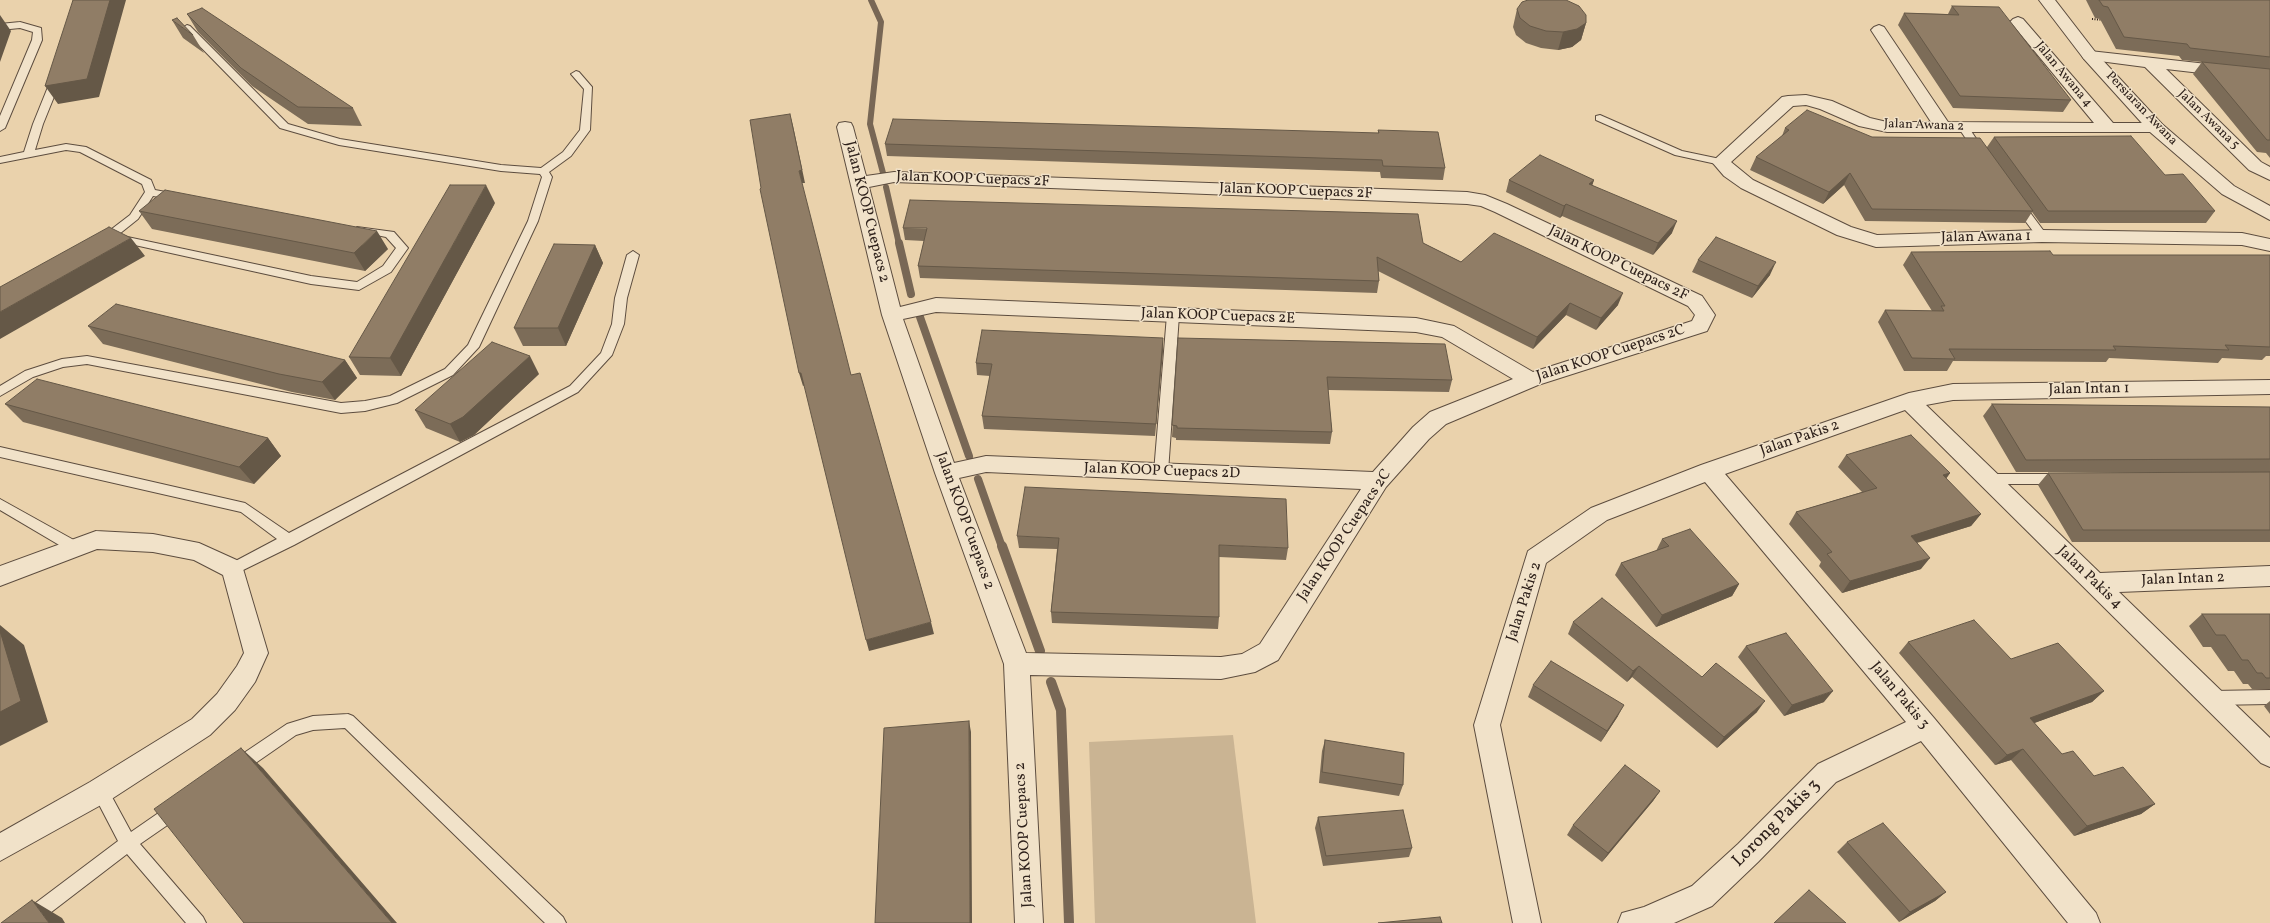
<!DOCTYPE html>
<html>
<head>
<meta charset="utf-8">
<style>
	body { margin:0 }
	canvas { display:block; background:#ead2ac }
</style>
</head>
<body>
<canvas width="2270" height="923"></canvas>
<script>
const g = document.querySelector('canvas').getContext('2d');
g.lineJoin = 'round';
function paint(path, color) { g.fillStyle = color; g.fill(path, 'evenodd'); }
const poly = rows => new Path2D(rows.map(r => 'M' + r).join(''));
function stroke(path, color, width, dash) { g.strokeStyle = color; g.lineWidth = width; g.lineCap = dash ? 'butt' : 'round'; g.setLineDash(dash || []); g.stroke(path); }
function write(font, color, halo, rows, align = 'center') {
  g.font = font + ' Vollkorn,serif'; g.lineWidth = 3; g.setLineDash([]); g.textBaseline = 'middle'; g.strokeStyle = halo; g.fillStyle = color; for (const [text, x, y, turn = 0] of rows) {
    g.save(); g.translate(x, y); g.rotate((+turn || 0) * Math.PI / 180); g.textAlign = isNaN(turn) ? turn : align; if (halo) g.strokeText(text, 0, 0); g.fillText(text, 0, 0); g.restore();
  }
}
const green = poly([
	[1233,735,1256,923,1095,923,1089,742]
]);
const streamFar2 = poly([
	[871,0,881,22,870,124,883,173],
	[886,187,899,244]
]);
const streamFar1 = poly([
	[899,243,911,294],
	[920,317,969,456],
	[978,479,1002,547]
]);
const stream = poly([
	[1002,546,1040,651],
	[1051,682,1061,710,1069,923]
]);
const path = poly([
	[2092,19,2104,20]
]);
const service = poly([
	[20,22,41,28,42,40,5,128,0,131,0,116,32,40,33,32,20,28,0,30,0,24,20,22],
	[187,25,190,26,288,124,340,139,501,165,541,168,563,152,580,130,584,89,571,74,576,71,579,72,592,87,590,130,571,156,549,172,552,177,538,221,479,347,453,375,397,403,365,411,341,413,87,364,63,367,33,377,0,396,0,386,25,371,62,359,87,356,341,403,365,401,390,396,445,369,468,345,528,221,542,177,540,174,501,171,339,145,280,128,184,30,182,28,187,25],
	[57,74,62,77,43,124,35,150,66,144,86,147,151,180,155,190,182,195,183,197,178,200,153,196,138,219,118,235,311,276,357,282,383,266,396,248,386,237,357,231,356,229,357,227,394,232,408,248,391,272,359,290,311,284,112,240,104,244,100,242,98,240,100,238,130,215,145,192,142,184,80,152,66,150,0,163,0,157,24,152,33,124,52,77,57,74],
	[1600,115,1682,151,1725,160,1726,162,1721,165,1675,155,1596,120,1596,116,1600,115],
	[1963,124,1967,125,1985,152,1984,154,1980,155,1975,152,1958,127,1963,124],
	[2019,202,2023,203,2046,234,2047,236,2046,238,2038,238,2015,207,2014,205,2019,202],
	[633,251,639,255,627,298,624,324,612,355,578,392,294,545,233,575,228,573,226,569,228,565,277,539,241,512,0,457,0,447,245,503,289,533,570,386,601,353,612,324,615,298,627,255,633,251],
	[1173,311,1179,315,1168,472,1166,476,1161,477,1156,476,1154,472,1167,315,1173,311],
	[1989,474,2061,474,2066,475,2068,479,2066,483,2061,484,1989,484,1984,483,1982,479,1984,475,1989,474],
	[0,499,81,544,83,548,81,552,76,554,71,552,0,510,0,499],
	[2270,690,2270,704,2212,705,2207,703,2204,698,2207,693,2212,691,2270,690],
	[348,714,353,716,563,917,566,923,545,923,345,728,313,730,296,735,244,771,238,773,232,771,230,766,232,761,287,724,313,716,348,714],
	[100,784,106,786,131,832,170,805,176,802,182,805,184,810,182,815,140,844,203,917,206,923,186,923,127,854,37,923,14,923,17,917,118,841,92,791,94,786,100,784]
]);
const minor = poly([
	[2018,17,2023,19,2113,123,2156,123,2162,124,2164,128,2162,132,1887,132,1859,126,1820,109,1806,105,1793,106,1731,162,1753,180,1851,227,1877,235,2042,230,2242,233,2270,239,2270,251,2242,245,2042,242,1876,247,1837,235,1741,188,1724,176,1712,162,1782,97,1788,96,1806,95,1832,101,1870,118,1887,122,1931,122,1871,30,1874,27,1879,25,1884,27,1948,122,2094,123,2013,25,2010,22,2013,19,2018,17],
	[2090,51,2270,71,2270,81,2166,69,2261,162,2270,167,2270,180,2249,170,2145,67,2084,59,2082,56,2084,53,2090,51],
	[845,122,851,123,853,127,866,176,894,172,1467,192,1485,195,1507,204,1702,296,1715,315,1707,331,1538,385,1446,424,1429,439,1386,487,1278,660,1255,672,1221,679,1030,675,1043,923,1015,923,1004,664,935,473,882,315,837,127,839,123,845,122],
	[894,182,1467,204,1481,206,1495,212,1688,306,1695,315,1692,321,1533,372,1454,326,1416,318,936,298,900,307,869,187,894,182],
	[936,312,1416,332,1442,337,1513,379,1430,412,1413,427,1373,472,986,456,954,463,903,319,936,312],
	[986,472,1361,489,1260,644,1242,654,1221,657,1026,653,959,478,986,472],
	[2270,380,2270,394,1953,400,1926,405,2100,573,2270,566,2270,586,2119,592,2270,738,2270,767,2261,763,1905,410,1725,474,1934,718,2096,913,2100,923,2068,923,1921,741,1836,782,1758,862,1712,906,1674,923,1618,923,1622,913,1644,907,1692,886,1738,844,1818,764,1906,722,1705,482,1607,520,1546,563,1500,725,1541,923,1513,923,1474,725,1528,551,1591,508,1701,465,1909,393,1953,384,2270,380],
	[96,531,153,534,199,543,241,562,268,653,255,682,235,710,210,735,110,800,0,861,0,833,90,782,192,719,217,694,237,666,244,653,223,575,194,560,153,552,97,549,0,586,0,566,96,531]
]);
const tertiary = poly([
	[2039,0,2055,0,2096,53,2162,124,2234,186,2270,206,2270,220,2222,194,2150,132,2084,59,2039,0]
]);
const wall = poly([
	[2086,0,2270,0,2270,158,2266,153,2257,152,2193,74,2202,62,2182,60,2179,56,2116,49,2100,19,2095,18],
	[1952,6,2071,100,2063,112,1953,108,1898,25,1904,13,1948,14],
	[1517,9,1586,23,1581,40,1572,47,1558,50,1541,48,1526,43,1516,35,1513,27],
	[187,14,353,108,362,126,308,124,252,86,198,32],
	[172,20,193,35,204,53,183,38],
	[1785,128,1872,137,1987,147,1994,137,2165,175,2215,211,2206,223,2040,223,2032,212,2025,223,1865,221,1844,185,1823,204,1750,170,1756,157,1782,136],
	[1378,130,1445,168,1443,180,1381,178,1380,172,887,156,885,144,1378,133],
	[1509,180,1594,180,1592,185,1672,233,1653,255,1562,216,1560,218,1506,192],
	[495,203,401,376,360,375,349,357],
	[139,211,388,249,365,271,152,229],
	[903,228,1423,243,1461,262,1618,305,1596,330,1566,315,1533,349,1378,271,1379,281,1377,293,920,278,918,266,924,241,905,240],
	[595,245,603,263,566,346,523,346,514,328],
	[1911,252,2053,255,2270,255,2270,356,2266,356,2262,360,2222,358,2218,363,2109,358,2106,362,1953,361,1947,371,1904,371,1878,322,1885,310,1932,311,1903,265],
	[1698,260,1770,275,1752,298,1692,272],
	[88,326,345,360,357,378,335,400,292,392,103,344],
	[1178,338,1452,380,1449,392,1328,390,1332,432,1330,444,1176,440,1176,438,1172,437],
	[1163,350,1155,436,984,429,982,416,990,376,977,375,976,363],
	[539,374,474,435,460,442,426,428,415,410],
	[5,404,268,438,281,456,254,484,23,422],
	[1992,404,2270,407,2270,472,2016,472,1983,416],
	[1846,455,1950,473,1946,479,1981,514,1971,526,1917,543,1921,569,1842,593,1819,566,1821,562,1789,524,1796,512,1862,492,1838,467],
	[2270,472,2270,542,2072,542,2038,485,2048,473],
	[1017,536,1288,548,1286,560,1219,557,1219,617,1218,629,1052,623,1051,612,1057,549,1019,548],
	[1662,539,1739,584,1732,596,1656,627,1615,575,1621,563,1656,551],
	[2202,614,2270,614,2270,689,2252,689,2248,684,2243,684,2234,671,2228,671,2211,647,2203,647,2189,626],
	[1573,622,1702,677,1757,712,1717,748,1632,677,1627,682,1568,634],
	[1908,642,2011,659,2104,691,2092,702,2034,723,2062,754,2094,776,2155,804,2141,814,2074,836,2011,760,1995,765,1899,653],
	[1746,646,1824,702,1784,716,1738,657],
	[1533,685,1618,716,1601,742,1528,697],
	[2270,701,2270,714,2264,706],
	[1325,740,1403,785,1399,796,1319,783,1322,751],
	[1660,791,1653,801,1602,862,1567,835,1573,825],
	[1318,817,1412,848,1409,857,1323,866,1315,828],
	[1847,842,1946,892,1935,901,1899,922,1837,852]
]);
const shadedWall = poly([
	[110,0,126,0,99,97,58,104,45,86],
	[0,15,11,31,0,62],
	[1586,23,1581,40,1572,47,1558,50,1563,32],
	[790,114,793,126,805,183,802,183,799,171],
	[1850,173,1844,185,1823,204,1829,192],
	[1594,180,1590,192,1589,184],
	[486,185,495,203,401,376,390,358],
	[1566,204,1562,216,1560,218,1564,206],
	[1677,221,1672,233,1653,255,1658,243],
	[377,231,388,249,365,271,354,253],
	[131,238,145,256,0,339,0,312],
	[595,245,603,263,566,346,558,328],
	[1776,262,1770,275,1752,298,1758,286],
	[1623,293,1618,305,1596,330,1601,318],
	[1570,303,1566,315,1533,349,1537,337],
	[1163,338,1163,350,1155,436,1156,424],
	[530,356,539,374,474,435,460,442,450,424],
	[345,360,357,378,335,400,322,382],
	[799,373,801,373,805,385,803,386],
	[268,438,281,456,254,484,239,467],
	[1950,473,1941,485,1943,475],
	[1981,514,1971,526,1902,547,1911,536],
	[1930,558,1921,569,1842,593,1850,581],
	[1739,584,1732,596,1656,627,1662,615],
	[931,622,934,634,869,651,866,640],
	[0,625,24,645,48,722,0,746],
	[1639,666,1632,677,1627,682,1633,671],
	[1833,691,1824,702,1784,716,1792,705],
	[2104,691,2092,702,2018,729,2030,718],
	[1765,701,1757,712,1717,748,1724,737],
	[1624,705,1618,716,1601,742,1607,731],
	[969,721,971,732,972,923,970,923],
	[241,748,263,768,397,923,392,923],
	[2023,749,2011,760,1995,765,2007,755],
	[1660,791,1653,801,1602,862,1608,853],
	[2155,804,2141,814,2074,836,2087,826],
	[1946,892,1935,901,1899,922,1910,912],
	[32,900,62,918,65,923,49,923]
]);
const building = poly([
	[73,0,110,0,87,79,45,86,73,0],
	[1528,0,1566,0,1579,6,1586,15,1586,23,1577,29,1563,32,1546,31,1530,26,1520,18,1517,9,1522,2,1528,0],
	[2099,0,2270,0,2270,57,2190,48,2187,44,2124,37,2108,7,2103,6,2099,0],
	[1952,6,1999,7,2071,100,1960,96,1904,13,1959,15,1952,6],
	[202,8,353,108,298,107,241,68,187,14,202,8],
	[177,18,193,35,172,20,177,18],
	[2202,62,2270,69,2270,140,2267,140,2202,62],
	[1807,110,1872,137,1980,138,2033,211,1872,209,1850,173,1829,192,1756,157,1789,130,1785,128,1807,110],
	[790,114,802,170,799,171,851,375,860,373,931,622,866,640,801,373,799,373,760,189,761,188,750,120,790,114],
	[893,119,1379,133,1378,130,1438,132,1445,168,1383,166,1382,160,885,144,893,119],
	[2131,136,2165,175,2183,174,2215,211,2048,211,1994,137,2131,136],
	[1540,155,1594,180,1589,184,1677,221,1658,243,1566,204,1564,206,1509,180,1540,155],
	[450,185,486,185,390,358,349,357,450,185],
	[165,190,377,231,354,253,139,211,165,190],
	[910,200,1418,214,1423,243,1461,262,1494,233,1623,293,1601,318,1570,303,1537,337,1377,257,1379,281,918,266,927,228,903,228,910,200],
	[109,227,131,238,0,312,0,287,109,227],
	[1716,237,1776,262,1758,286,1698,260,1716,237],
	[554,244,595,245,558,328,514,328,554,244],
	[2050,251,2053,255,2270,255,2270,347,2225,345,2229,350,2113,346,2116,350,1949,349,1955,359,1912,358,1885,310,1944,311,1941,306,1945,306,1911,252,2050,251],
	[116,304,345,360,322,382,279,374,88,326,116,304],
	[982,330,1163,338,1156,424,982,416,992,364,976,363,982,330],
	[1178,338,1445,344,1452,380,1327,377,1332,432,1177,428,1177,426,1172,425,1178,338],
	[492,342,530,356,463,417,450,424,415,410,492,342],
	[37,379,268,438,239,467,5,404,37,379],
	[1992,404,2270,407,2270,459,2026,460,1992,404],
	[1911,435,1950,473,1943,475,1981,514,1911,536,1930,558,1850,581,1827,554,1832,552,1796,512,1877,488,1846,455,1911,435],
	[2270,472,2270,530,2083,530,2048,473,2270,472],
	[1025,487,1286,499,1288,548,1219,545,1219,617,1051,612,1059,538,1017,536,1025,487],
	[1690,529,1739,584,1662,615,1621,563,1669,546,1662,539,1690,529],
	[1602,598,1702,677,1716,663,1765,701,1724,737,1639,666,1633,671,1573,622,1602,598],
	[2202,614,2270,614,2270,678,2266,678,2262,673,2257,673,2248,660,2242,660,2225,635,2216,635,2202,614],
	[1974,620,2011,659,2058,643,2104,691,2030,718,2062,754,2073,751,2094,776,2123,767,2155,804,2087,826,2023,749,2007,755,1908,642,1974,620],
	[0,631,21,701,0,712,0,631],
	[1786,633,1833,691,1792,705,1746,646,1786,633],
	[1551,661,1624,705,1607,731,1533,685,1551,661],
	[969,721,970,923,875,923,884,728,969,721],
	[1325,740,1404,753,1403,785,1322,772,1325,740],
	[241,748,392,923,244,923,154,809,241,748],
	[1625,765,1660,791,1608,853,1573,825,1625,765],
	[1403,810,1412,848,1326,856,1318,817,1403,810],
	[1883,823,1946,892,1910,912,1847,842,1883,823],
	[1809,890,1846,923,1774,923,1809,890],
	[32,900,49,923,1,923,32,900],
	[1440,917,1442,923,1378,923,1440,917]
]);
const farStreetnames = [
	["Jalan Awana 4",2063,75,50],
	["Persiaran Awana",2141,109,46],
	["Jalan Awana 5",2208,120,44],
	["Jalan Awana 2",1924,126,2]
];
const streetNames = [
	["Jalan KOOP Cuepacs 2F",973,180,2],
	["Jalan KOOP Cuepacs 2F",1296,192,2],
	["Jalan KOOP Cuepacs 2",866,212,76],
	["Jalan Awana 1",1986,238,-1],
	["Jalan KOOP Cuepacs 2F",1618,264,26],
	["Jalan KOOP Cuepacs 2E",1218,317,2],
	["Jalan KOOP Cuepacs 2C",1611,354,-18],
	["Jalan Intan 1",2089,390,-1],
	["Jalan Pakis 2",1800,439,-19],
	["Jalan KOOP Cuepacs 2D",1162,472,2],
	["Jalan KOOP Cuepacs 2",964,521,70],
	["Jalan KOOP Cuepacs 2C",1345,536,-56],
	["Jalan Pakis 4",2089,578,44],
	["Jalan Intan 2",2183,580,-2],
	["Jalan Pakis 2",1525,602,-72],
	["Jalan Pakis 3",1899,696,50],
	["Jalan KOOP Cuepacs 2",1025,835,-93]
];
const nearStreetnames = [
	["Lorong Pakis 3",1777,824,-45]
];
paint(green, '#cab493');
stroke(streamFar2, '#786755', 6);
stroke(streamFar1, '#786755', 8);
stroke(stream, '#786755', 10);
stroke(service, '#5d4d3f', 2);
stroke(minor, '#5d4d3f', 2);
stroke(tertiary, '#5d4d3f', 2);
stroke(path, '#2e211b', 2, [1, 1.5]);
paint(service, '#f1e2c9');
paint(minor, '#f1e2c9');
paint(tertiary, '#f1e2c9');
paint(wall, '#7c6c58');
paint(shadedWall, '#655847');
paint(building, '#907d66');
stroke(building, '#655847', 1);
write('13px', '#2e211b', '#f1e2c9', farStreetnames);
write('15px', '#2e211b', '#f1e2c9', streetNames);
write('18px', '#2e211b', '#f1e2c9', nearStreetnames);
</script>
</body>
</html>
